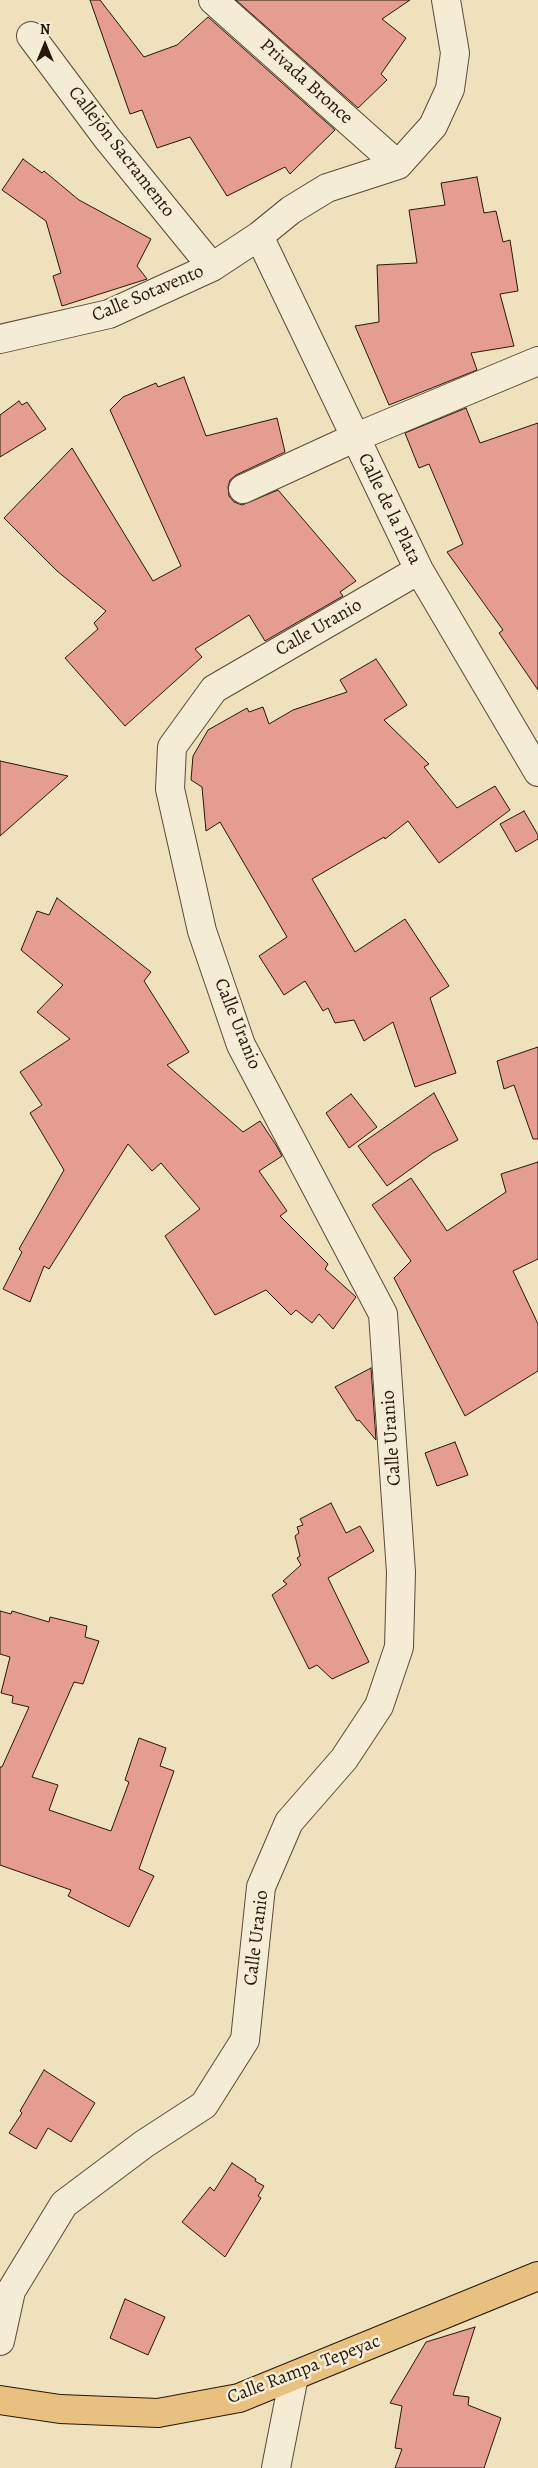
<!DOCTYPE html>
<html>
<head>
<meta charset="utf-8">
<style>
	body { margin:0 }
	#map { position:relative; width:538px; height:2468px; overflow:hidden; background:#f0e1be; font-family:Alegreya,serif }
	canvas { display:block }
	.north { position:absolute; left:20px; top:20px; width:50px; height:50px; -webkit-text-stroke:4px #f5ecd5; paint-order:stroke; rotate:0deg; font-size:14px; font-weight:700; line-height:20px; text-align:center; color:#281708 }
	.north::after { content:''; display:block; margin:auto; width:18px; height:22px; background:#281708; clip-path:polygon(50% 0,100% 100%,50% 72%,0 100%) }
</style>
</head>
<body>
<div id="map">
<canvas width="538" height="2468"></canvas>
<div class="north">N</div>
</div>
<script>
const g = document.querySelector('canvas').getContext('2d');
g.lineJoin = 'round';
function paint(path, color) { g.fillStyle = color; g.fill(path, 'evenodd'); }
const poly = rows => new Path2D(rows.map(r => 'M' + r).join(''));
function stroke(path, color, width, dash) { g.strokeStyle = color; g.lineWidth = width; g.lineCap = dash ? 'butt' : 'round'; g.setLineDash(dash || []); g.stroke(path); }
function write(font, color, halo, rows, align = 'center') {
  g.font = font + ' Alegreya,serif'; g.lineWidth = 5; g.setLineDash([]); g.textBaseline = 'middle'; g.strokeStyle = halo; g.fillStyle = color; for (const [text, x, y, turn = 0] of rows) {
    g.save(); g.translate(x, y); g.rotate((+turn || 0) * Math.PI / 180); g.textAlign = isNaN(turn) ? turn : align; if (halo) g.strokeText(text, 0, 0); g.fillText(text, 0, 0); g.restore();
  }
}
const building = poly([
	[90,0,100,0,144,57,177,45,208,17,335,130,290,174,285,167,227,196,190,137,157,148,142,110,130,114,90,0],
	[236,0,410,0,382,19,406,38,381,74,387,80,358,108,236,0],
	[23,159,42,173,44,171,79,200,151,239,137,266,147,279,62,306,53,276,61,273,46,221,2,190,23,159],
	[477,177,484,213,496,211,503,242,510,240,518,291,500,294,514,346,471,353,477,370,389,405,355,326,379,322,377,265,417,263,409,210,445,205,441,183,477,177],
	[184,377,206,436,277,418,285,452,236,475,230,480,228,487,229,496,234,502,242,505,278,490,356,581,340,592,343,596,265,641,249,615,195,649,202,657,125,726,65,658,98,629,94,623,106,611,57,571,4,518,72,448,153,581,181,566,110,410,123,397,156,383,158,387,184,377],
	[19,401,22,405,27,402,46,429,0,457,0,415,19,401],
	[466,408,480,443,538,423,538,690,499,633,503,630,447,552,463,544,429,464,419,468,405,433,466,408],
	[376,659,407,705,384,720,429,764,424,767,457,808,495,786,510,810,439,863,408,821,385,839,384,837,312,879,355,952,405,919,449,986,430,998,456,1073,415,1087,393,1022,364,1041,354,1020,335,1023,328,1008,323,1011,305,981,284,995,259,956,287,937,220,822,206,831,202,787,191,780,193,756,208,730,247,708,249,712,263,707,269,724,293,710,347,692,340,680,376,659],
	[0,761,68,776,0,836,0,761],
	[524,811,538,835,538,839,516,852,500,824,524,811],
	[57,898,151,972,144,981,189,1052,167,1065,243,1132,260,1121,276,1145,282,1156,259,1171,287,1211,280,1216,328,1264,325,1269,356,1297,333,1329,319,1314,312,1323,296,1310,291,1315,266,1290,215,1315,165,1236,200,1209,161,1163,152,1171,128,1144,49,1269,44,1266,30,1302,3,1289,22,1252,19,1249,64,1170,30,1113,42,1105,20,1072,70,1039,37,1012,63,985,21,950,37,911,49,915,57,898],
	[538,1047,538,1139,533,1139,514,1085,504,1089,497,1061,538,1047],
	[434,1093,458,1140,433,1153,387,1186,358,1146,434,1093],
	[351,1094,377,1127,349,1148,326,1113,351,1094],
	[538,1162,538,1259,513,1271,538,1324,538,1371,465,1416,394,1278,411,1261,372,1205,411,1178,447,1231,506,1192,501,1174,538,1162],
	[371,1368,376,1440,359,1420,357,1421,335,1387,371,1368],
	[455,1442,468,1475,437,1486,425,1453,455,1442],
	[331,1503,346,1533,360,1526,374,1551,328,1578,369,1662,332,1679,317,1665,309,1669,272,1595,287,1584,283,1581,301,1565,297,1558,300,1556,295,1536,299,1533,297,1527,303,1525,300,1519,331,1503],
	[0,1611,11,1614,12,1611,49,1622,50,1617,87,1626,85,1637,99,1641,83,1684,74,1682,32,1777,58,1785,49,1810,111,1831,129,1782,125,1780,139,1738,166,1748,160,1766,174,1771,139,1869,154,1876,129,1927,68,1896,71,1890,0,1865,0,1767,2,1767,29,1707,12,1703,13,1696,1,1693,10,1657,0,1654,0,1611],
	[44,2070,95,2103,71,2142,48,2128,36,2149,9,2133,22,2113,20,2111,44,2070],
	[232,2163,256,2179,255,2181,264,2186,258,2196,261,2198,225,2257,182,2222,210,2187,214,2191,232,2163],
	[125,2299,165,2317,148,2355,110,2338,125,2299],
	[475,2327,453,2395,469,2397,468,2405,501,2418,484,2468,395,2468,402,2449,395,2448,402,2406,390,2403,426,2342,475,2327]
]);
const minor = poly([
	[213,0,398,165],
	[31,36,107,138,212,267],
	[259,236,419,570,538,772],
	[0,339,109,314,212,267,259,236,291,210,327,188,398,165,433,126,450,89,455,53,446,0],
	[243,489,354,438,538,361],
	[0,2341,11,2291,64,2204,144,2144,204,2105,245,2040,261,1887,289,1822,344,1759,379,1706,399,1647,401,1572,383,1314,241,1045,202,931,170,789,172,747,214,689,419,570],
	[276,2468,294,2376]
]);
const major = poly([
	[0,2400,60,2409,158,2413,239,2398,538,2276]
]);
const streetNames = [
	["Privada Bronce",306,82,42],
	["Callejón Sacramento",121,152,52],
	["Calle Sotavento",148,294,-23],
	["Calle de la Plata",389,509,64],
	["Calle Uranio",319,628,-30],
	["Calle Uranio",237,1024,68],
	["Calle Uranio",392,1438,-94],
	["Calle Uranio",257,1938,-83],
	["Calle Rampa Tepeyac",304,2370,-21]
];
paint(building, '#e59d92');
stroke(building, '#281708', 1);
stroke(minor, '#5a4a36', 30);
stroke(major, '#281708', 30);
stroke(minor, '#f5ecd5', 28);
stroke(major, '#e8c07f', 28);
write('19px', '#281708', '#f5ecd5', streetNames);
</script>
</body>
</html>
